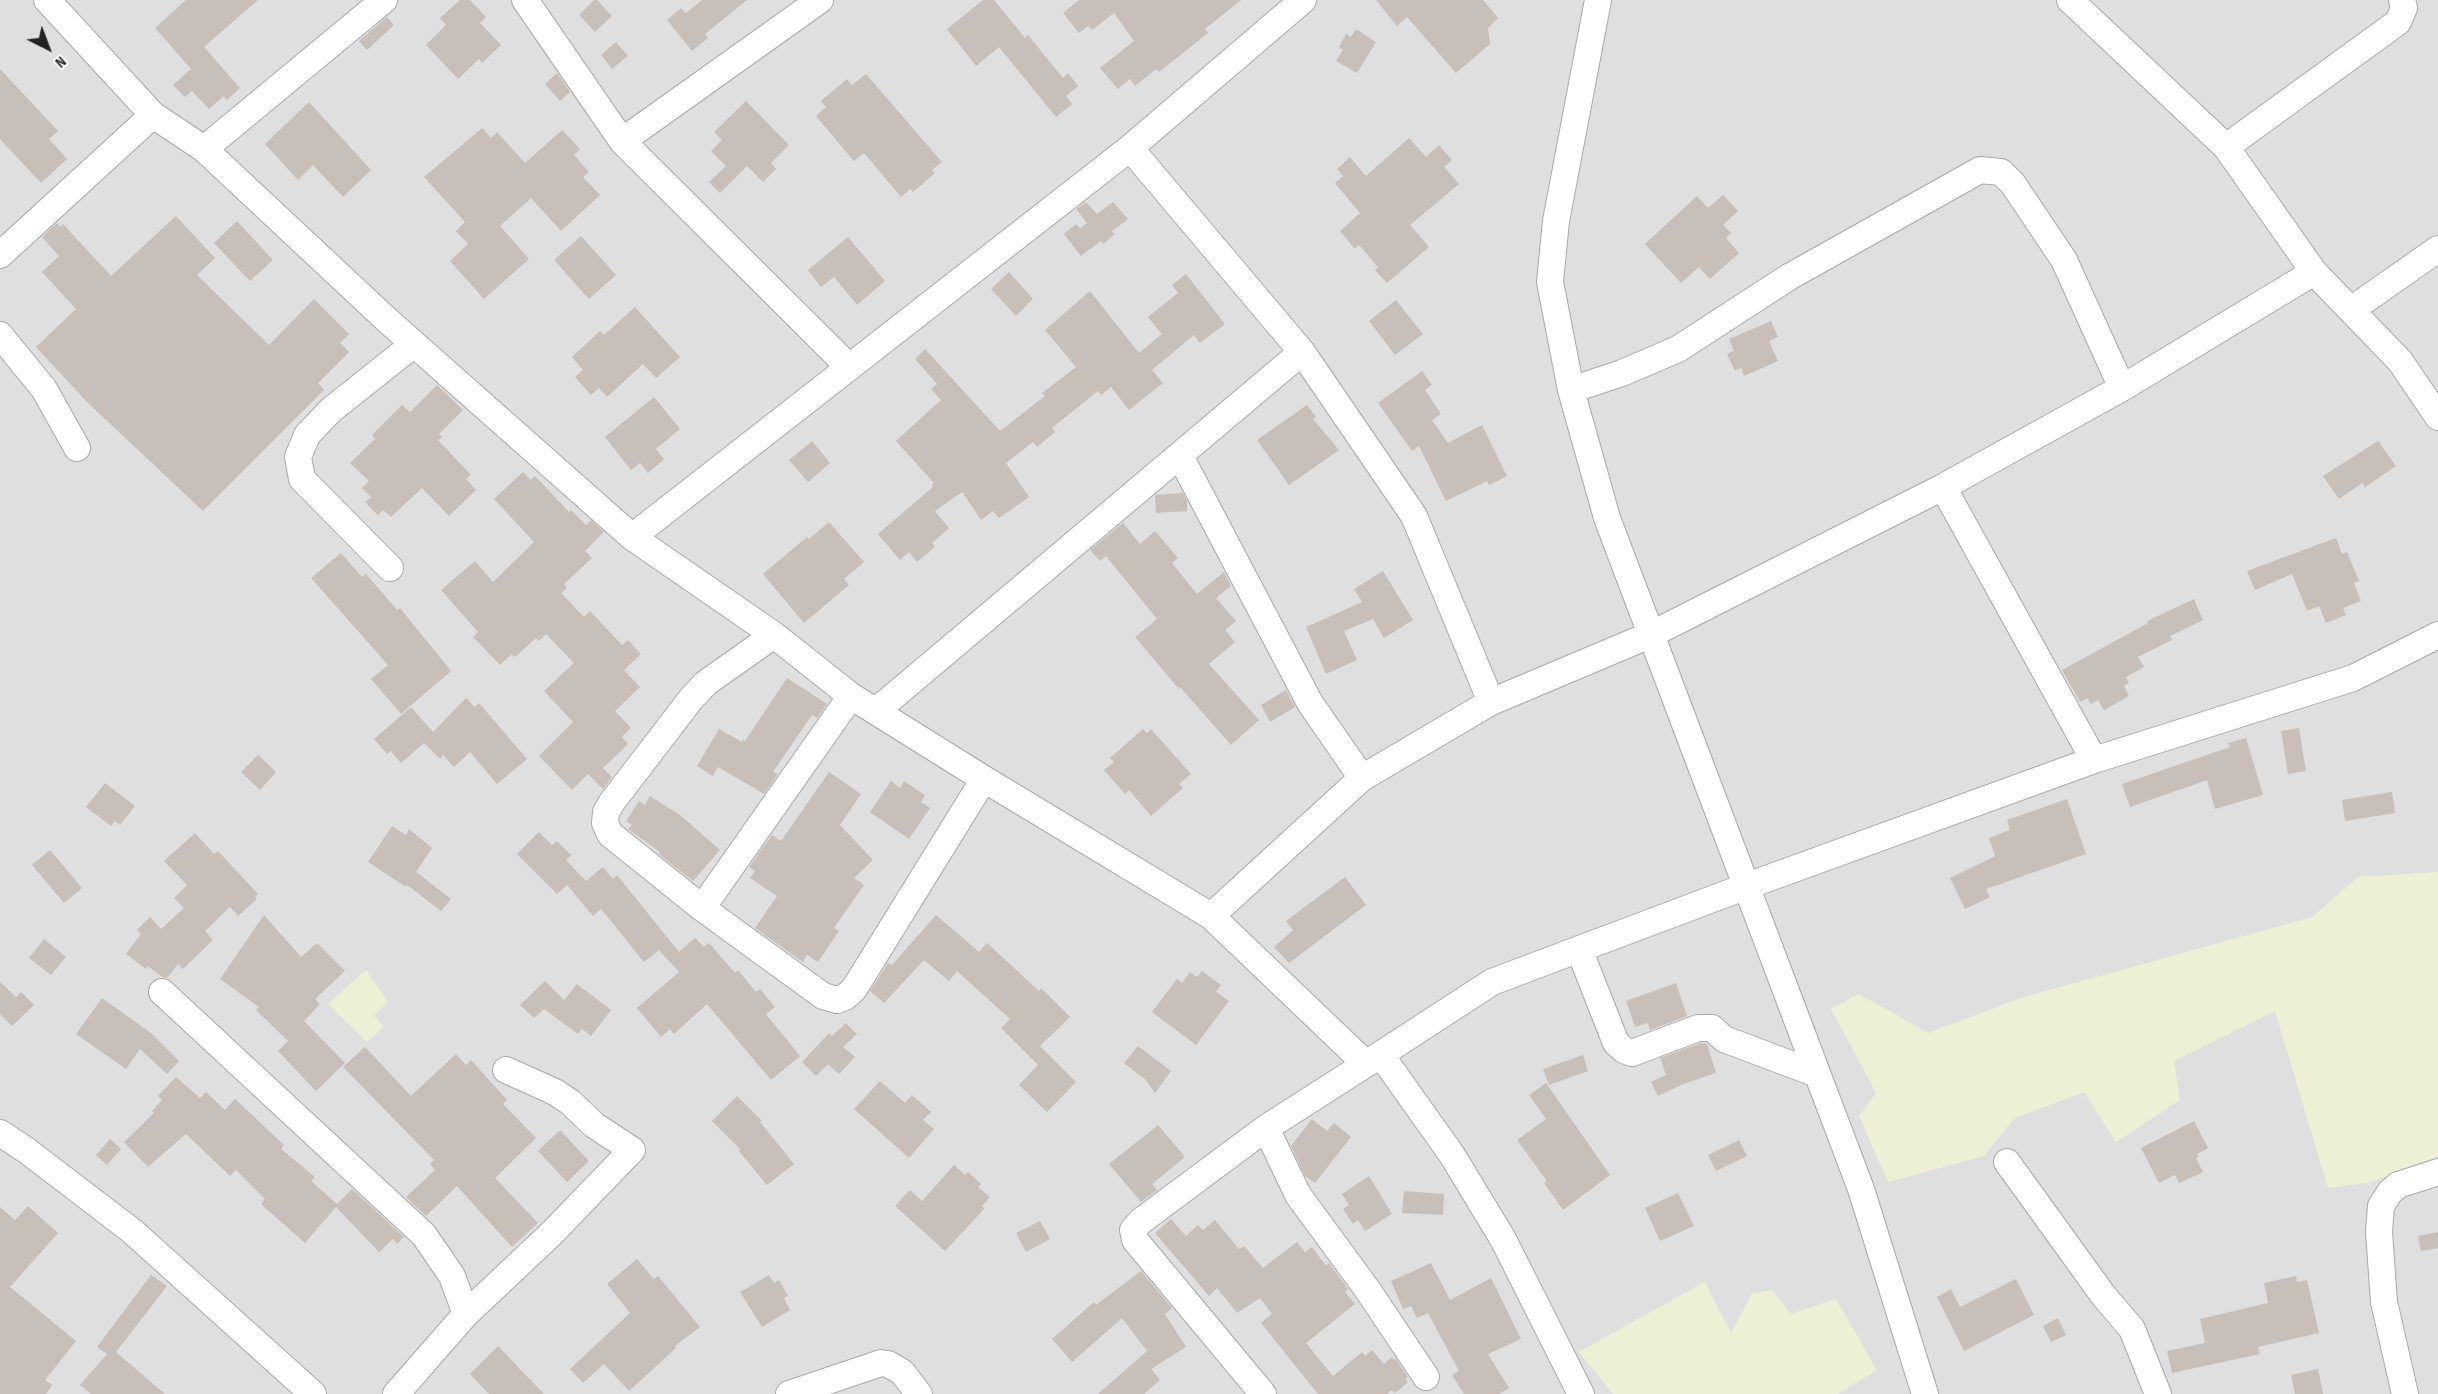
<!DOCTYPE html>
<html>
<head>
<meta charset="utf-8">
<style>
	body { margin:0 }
	#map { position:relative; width:2438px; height:1394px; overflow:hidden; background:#f2efe9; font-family:"Sofia Sans Condensed",sans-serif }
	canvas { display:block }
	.north { position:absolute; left:18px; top:18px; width:60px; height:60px; -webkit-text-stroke:4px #fff; paint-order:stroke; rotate:138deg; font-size:16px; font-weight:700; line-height:24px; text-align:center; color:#222 }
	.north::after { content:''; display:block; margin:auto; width:21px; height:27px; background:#222; clip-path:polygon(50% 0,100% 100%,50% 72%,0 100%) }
</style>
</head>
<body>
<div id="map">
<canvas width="2438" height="1394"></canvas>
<div class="north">N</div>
</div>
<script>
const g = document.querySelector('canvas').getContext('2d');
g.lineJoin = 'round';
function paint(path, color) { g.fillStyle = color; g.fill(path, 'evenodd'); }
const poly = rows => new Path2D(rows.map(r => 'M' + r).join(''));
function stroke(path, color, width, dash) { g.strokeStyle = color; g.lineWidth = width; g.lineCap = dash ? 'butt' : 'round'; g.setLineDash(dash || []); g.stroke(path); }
const residential = poly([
	[0,0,2438,0,2438,1394,0,1394]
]);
const farmland = poly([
	[2438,872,2438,1156,2372,1182,2328,1188,2275,1011,2174,1061,2180,1100,2116,1142,2084,1092,2015,1118,1984,1156,1888,1182,1859,1116,1876,1093,1831,1009,1859,994,1928,1033,2021,998,2312,917,2358,877],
	[366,970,388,1002,374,1015,384,1027,367,1042,328,1004],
	[1705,1282,1731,1333,1752,1294,1772,1290,1791,1314,1836,1299,1877,1370,1838,1394,1613,1394,1579,1352]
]);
const building = poly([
	[186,0,258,0,204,47,240,88,227,100,224,96,209,109,192,91,185,97,173,85,191,69,155,28],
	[460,0,470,0,486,17,480,23,501,45,482,63,479,59,458,79,426,45,446,25,440,18],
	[594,0,597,0,612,16,595,32,579,15],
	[702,0,747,0,705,34,708,38,692,51,667,20,681,8,686,13],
	[983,0,994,0,1025,38,1028,35,1063,78,1068,73,1078,86,1066,96,1072,104,1056,117,999,47,976,66,947,29],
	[1079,0,1241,0,1205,29,1208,33,1159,72,1156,69,1135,86,1130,79,1118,89,1100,68,1134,41,1114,13,1092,30,1088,26,1079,33,1063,13],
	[1376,0,1483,0,1498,18,1488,28,1490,44,1456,73,1407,17,1397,26],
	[387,17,394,25,367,50,359,41],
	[1356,29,1376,42,1357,73,1336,61,1343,50,1339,47,1346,34,1351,37],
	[616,42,628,56,612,69,601,55],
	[0,69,58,131,49,139,67,159,41,183,0,139],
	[557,73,570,92,560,101,545,84],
	[866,74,942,162,932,170,935,173,913,192,910,189,901,197,864,153,854,161,816,116,826,107,821,101,847,79,852,85],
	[746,101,789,145,771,163,776,169,763,182,747,166,720,193,709,182,726,166,711,151,722,140,714,132],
	[309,102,371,170,343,197,313,165,298,180,265,144],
	[482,128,491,138,497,132,525,163,562,130,580,149,574,155,589,172,583,177,600,195,561,231,531,198,500,226,529,259,484,299,450,261,468,244,456,231,465,222,424,177],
	[1409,138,1426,157,1439,145,1452,160,1444,167,1459,184,1410,225,1429,247,1387,283,1375,270,1378,267,1359,245,1355,249,1340,231,1360,213,1335,183,1343,176,1337,169,1350,157,1366,176],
	[1723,195,1738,211,1723,225,1731,233,1726,238,1739,253,1710,279,1699,267,1681,283,1645,244,1697,196,1708,208],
	[1086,202,1097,214,1113,202,1128,219,1112,231,1115,234,1103,244,1101,241,1081,256,1064,234,1076,224,1080,228,1087,223,1076,209],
	[176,216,215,258,197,275,269,345,314,299,349,334,340,343,349,352,318,383,324,390,203,511,88,403,36,347,76,309,42,272,59,256,42,237,57,223,60,227,63,224,111,276],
	[237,221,273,260,250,281,214,243],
	[581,236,616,275,589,299,554,260],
	[848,237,885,281,857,305,834,277,821,287,808,270],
	[1009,272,1033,299,1016,316,991,289],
	[1186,274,1225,324,1200,343,1194,335,1152,370,1163,383,1129,410,1111,387,1101,395,1098,391,1052,428,1055,432,1037,447,1033,442,1006,463,1029,497,999,518,993,511,981,520,962,492,935,511,949,528,932,543,935,547,917,562,909,552,900,560,878,534,933,487,932,485,934,483,896,441,941,400,931,389,937,384,915,359,925,349,1000,431,1045,396,1042,393,1076,367,1045,330,1090,291,1139,353,1162,334,1148,317,1178,293,1172,285],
	[1396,300,1423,334,1395,355,1369,321],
	[635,307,680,357,656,378,643,364,607,397,599,388,591,395,575,377,583,370,572,357,600,331,604,335],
	[1771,321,1778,337,1769,341,1778,361,1744,376,1741,368,1735,371,1727,354,1734,351,1729,339],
	[1422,371,1432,385,1425,390,1441,414,1432,420,1448,443,1482,425,1507,476,1489,485,1487,481,1446,501,1419,446,1412,451,1378,403],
	[437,385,463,410,439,434,442,437,438,440,471,475,466,479,476,490,449,516,422,488,391,517,383,510,378,515,365,502,371,497,362,488,369,481,350,463,375,439,372,435,402,405,410,412],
	[654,397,680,429,656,449,664,459,648,473,640,463,631,470,605,437],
	[1307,405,1316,417,1313,419,1339,450,1289,485,1257,440],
	[812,441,830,463,808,482,789,460],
	[2378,441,2396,466,2365,487,2362,483,2339,499,2323,476],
	[523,472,531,480,535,476,569,512,571,510,586,525,591,520,604,532,585,551,592,558,564,584,567,588,561,593,584,617,590,611,622,645,628,640,641,654,624,670,640,687,615,711,631,728,622,737,628,744,603,768,612,777,603,789,588,774,572,790,539,756,573,722,544,691,574,663,546,634,539,641,536,638,515,657,512,654,500,665,473,637,478,632,441,590,475,561,493,582,534,542,494,499],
	[1183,493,1187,501,1187,511,1156,513,1155,495],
	[829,522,864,562,844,579,849,585,804,623,763,574,807,537,809,539],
	[1123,523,1140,544,1155,531,1178,558,1172,563,1197,594,1224,572,1231,586,1216,598,1236,621,1225,630,1235,642,1209,664,1259,720,1231,745,1180,687,1179,689,1135,637,1157,619,1106,556,1100,561,1090,550],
	[2336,538,2342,554,2347,552,2359,581,2354,583,2361,601,2343,608,2346,615,2326,623,2319,606,2307,611,2292,574,2255,590,2247,571],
	[341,553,362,577,366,574,397,610,400,608,451,671,401,714,371,679,388,665,311,578],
	[1383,571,1413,620,1384,638,1373,619,1344,631,1357,660,1326,674,1306,627,1362,602,1354,589],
	[2194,599,2203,620,2170,636,2172,640,2138,657,2144,667,2126,677,2129,683,2124,686,2129,696,2104,710,2098,700,2091,704,2087,698,2080,702,2062,670,2148,623,2147,621],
	[787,678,827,704,817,718,812,715,773,772,778,774,764,794,718,767,713,776,697,766,719,729,742,742,743,739,745,741],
	[1286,690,1295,707,1270,722,1261,705],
	[466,698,475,707,479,703,527,759,497,784,470,752,454,767,443,755,440,759,424,743,401,763,391,751,387,754,374,739,411,707,433,732],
	[2299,728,2306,771,2288,774,2281,731],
	[1143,729,1147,733,1151,729,1191,774,1179,784,1183,788,1151,816,1129,790,1125,794,1104,770,1114,762,1110,758],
	[2246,738,2263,795,2215,809,2207,780,2130,807,2122,784,2230,747,2228,743],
	[258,755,276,772,260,790,241,772],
	[829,772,861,794,840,825,873,860,854,878,864,885,834,928,839,931,818,962,807,955,803,962,755,928,777,896,750,878,755,871,749,867,772,835,781,841],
	[891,781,900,788,904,781,925,795,921,802,930,808,909,839,870,812],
	[105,783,135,806,120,825,115,821,111,826,86,807],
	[2392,792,2395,813,2345,821,2342,800],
	[650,796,680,815,720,850,693,881,659,854,660,852,628,829,632,825,626,821,639,801,645,805],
	[2067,799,2086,854,1986,889,1990,897,1965,909,1950,878,1995,856,1989,838,2010,830,2007,820],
	[392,826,406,835,409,829,432,848,416,872,451,899,441,911,407,885,406,887,368,862],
	[539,832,552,845,557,841,571,855,566,860,586,881,603,867,613,879,617,875,679,952,695,938,704,947,709,943,735,973,738,970,756,992,760,989,775,1007,766,1014,800,1056,771,1080,707,1004,674,1034,670,1029,661,1037,637,1008,679,972,659,950,644,962,601,909,593,916,567,885,557,894,517,854],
	[195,833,214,854,218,851,258,894,255,897,257,899,238,916,230,907,205,931,213,940,183,969,178,964,167,978,162,977,148,966,146,969,126,954,141,934,137,930,150,917,161,929,184,908,174,898,187,885,164,861],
	[50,850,82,888,64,903,32,865],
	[1345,877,1366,905,1289,963,1274,947,1293,930,1286,921],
	[264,915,301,957,317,943,345,971,315,999,320,1004,304,1021,345,1063,316,1091,278,1051,288,1041,256,1010,259,1007,220,979],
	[936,915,979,952,987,943,1039,991,1041,988,1070,1017,1040,1046,1076,1082,1047,1112,1019,1085,1038,1065,1001,1028,1010,1019,957,971,949,981,924,960,884,1003,870,991,888,963,892,965],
	[44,939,66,957,51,975,29,958],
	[1202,971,1221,985,1216,992,1229,1001,1196,1045,1152,1012,1177,979,1182,983,1190,972,1197,977],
	[545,981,564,1000,577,984,611,1010,591,1036,582,1029,578,1034,544,1009,534,1018,520,1005],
	[0,982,16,997,21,992,34,1005,12,1026,0,1014],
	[1676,983,1687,1016,1650,1030,1648,1023,1635,1027,1626,1001],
	[102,998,151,1033,179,1061,167,1074,140,1049,126,1069,76,1034],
	[846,1023,857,1034,843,1047,855,1057,839,1074,828,1064,816,1076,802,1062,829,1033,832,1036],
	[1701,1043,1707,1044,1716,1073,1681,1085,1658,1096,1651,1082,1666,1075,1660,1058],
	[1138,1046,1171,1071,1155,1093,1146,1080,1124,1063],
	[365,1047,411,1096,456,1054,466,1065,471,1060,507,1100,503,1104,536,1138,495,1178,538,1223,512,1247,457,1186,426,1216,406,1197,435,1170,430,1164,434,1160,343,1067],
	[1583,1055,1588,1071,1549,1085,1543,1069],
	[176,1077,200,1098,206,1092,225,1110,235,1099,284,1145,281,1149,315,1177,311,1181,337,1204,352,1189,404,1237,397,1244,393,1239,379,1252,336,1207,305,1243,261,1204,265,1199,236,1170,230,1176,186,1134,148,1167,124,1142,154,1113,152,1111,162,1100,158,1096],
	[880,1081,905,1103,912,1095,931,1112,923,1120,934,1129,909,1158,854,1109],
	[1546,1083,1610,1175,1563,1210,1544,1183,1547,1181,1517,1140,1546,1119,1529,1095],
	[737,1096,762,1121,760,1122,794,1164,767,1185,739,1151,740,1149,712,1121],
	[1312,1119,1327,1131,1334,1123,1351,1137,1315,1183,1305,1176,1291,1146],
	[2194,1121,2208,1148,2197,1154,2199,1157,2196,1158,2203,1172,2179,1183,2175,1175,2159,1183,2141,1148],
	[1158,1125,1185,1157,1152,1184,1157,1190,1141,1202,1109,1164],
	[560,1130,589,1161,567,1182,538,1151],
	[110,1139,121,1149,107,1165,96,1155],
	[1739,1140,1747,1156,1716,1171,1708,1155],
	[954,1165,965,1175,968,1172,981,1184,978,1187,990,1197,982,1206,984,1209,945,1251,895,1206,910,1190,922,1201],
	[1369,1176,1392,1214,1365,1231,1358,1220,1353,1224,1343,1209,1349,1205,1342,1194],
	[1404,1191,1444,1194,1443,1215,1402,1213],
	[1678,1193,1694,1226,1660,1241,1645,1208],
	[28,1206,58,1233,10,1287,76,1341,45,1380,52,1385,46,1394,0,1394,0,1207,15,1220],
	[1171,1219,1186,1236,1198,1225,1203,1230,1215,1220,1239,1249,1244,1246,1263,1268,1297,1242,1305,1252,1312,1247,1326,1266,1329,1263,1348,1289,1345,1292,1355,1304,1306,1343,1333,1376,1362,1352,1365,1356,1372,1350,1384,1364,1392,1357,1393,1360,1395,1358,1408,1377,1405,1379,1408,1382,1395,1393,1392,1390,1387,1394,1318,1394,1261,1323,1272,1314,1260,1298,1237,1313,1217,1288,1209,1296,1155,1233],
	[1040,1221,1050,1239,1026,1252,1016,1233],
	[2438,1232,2438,1248,2421,1251,2418,1236],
	[637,1259,654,1279,658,1276,700,1327,675,1346,676,1348,629,1391,604,1364,583,1383,570,1369,630,1313,607,1284],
	[1431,1263,1450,1300,1491,1278,1521,1339,1488,1354,1509,1388,1499,1394,1464,1394,1452,1375,1459,1371,1428,1313,1417,1318,1411,1306,1403,1309,1391,1281],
	[1141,1271,1172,1308,1165,1314,1186,1347,1151,1369,1160,1380,1144,1394,1098,1394,1147,1351,1122,1318,1072,1362,1052,1339,1094,1302,1096,1305],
	[151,1275,167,1286,116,1352,165,1394,91,1394,80,1385,107,1354,97,1347],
	[769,1275,774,1283,779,1280,788,1296,784,1298,790,1310,762,1327,740,1292],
	[2296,1276,2297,1282,2307,1280,2319,1333,2258,1347,2260,1354,2172,1373,2167,1351,2205,1343,2200,1319,2268,1303,2264,1283],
	[2016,1279,2034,1315,1964,1351,1937,1297,1951,1289,1960,1307],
	[2058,1318,2066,1335,2051,1342,2043,1326],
	[498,1346,544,1394,489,1394,470,1374],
	[2318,1369,2323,1394,2295,1394,2291,1375]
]);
const minor = poly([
	[47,0,153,115,204,149,387,320,632,537,774,635,851,696,984,779,1211,916,1366,1064,1492,982,1747,886,2094,760,2353,678,2438,635],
	[525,0,622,141,849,367],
	[1598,0,1556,221,1550,282,1571,390,1607,518,1861,1189,1925,1394],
	[2070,0,2226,147,2314,272,2400,361,2438,417],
	[622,141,820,0],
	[2226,147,2398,22,2404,8,2402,0],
	[1130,148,1302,352,1414,516,1491,702],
	[204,149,384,0],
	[0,255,153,115],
	[2351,310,2438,249],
	[0,335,44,389,77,448],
	[1571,390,1622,373,1678,349,1789,277,1980,170,2001,172,2013,184,2064,260,2122,388],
	[1180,456,1310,703,1362,778],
	[1943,487,2094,760],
	[632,537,1130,148,1303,0],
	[390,568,302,479,298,457,307,435,331,410,414,344],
	[774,635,706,683,691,699,612,802,606,812,605,823,610,834,702,908,823,996,837,1000,845,997,854,989,984,779],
	[876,711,1302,352],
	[702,908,851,696],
	[1211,916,1362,778,1491,702,1650,635,1943,487,2122,388,2314,272],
	[1579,949,1616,1043,1624,1050,1632,1053,1698,1028,1712,1028,1724,1039,1817,1074],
	[162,992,424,1235,452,1276,466,1314],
	[1381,1055,1452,1155,1503,1239,1581,1394],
	[1266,1128,1298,1195,1367,1289,1426,1377],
	[0,1133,26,1150,132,1231,313,1394],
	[2007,1162,2103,1295,2132,1329,2158,1394],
	[396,1394,466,1314,552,1233,632,1150,594,1125,570,1102,555,1092,506,1070],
	[789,1394,881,1363,888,1364,902,1372,919,1394],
	[1263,1394,1135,1240,1133,1230,1141,1221,1266,1128,1366,1064],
	[2405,1394,2384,1302,2379,1232,2381,1206,2390,1192,2398,1185,2438,1172]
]);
paint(residential, '#e0dfdf');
paint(farmland, '#eef0d5');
paint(building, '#c7bfb8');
stroke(minor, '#a9a9a9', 28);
stroke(minor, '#fff', 26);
</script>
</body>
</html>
